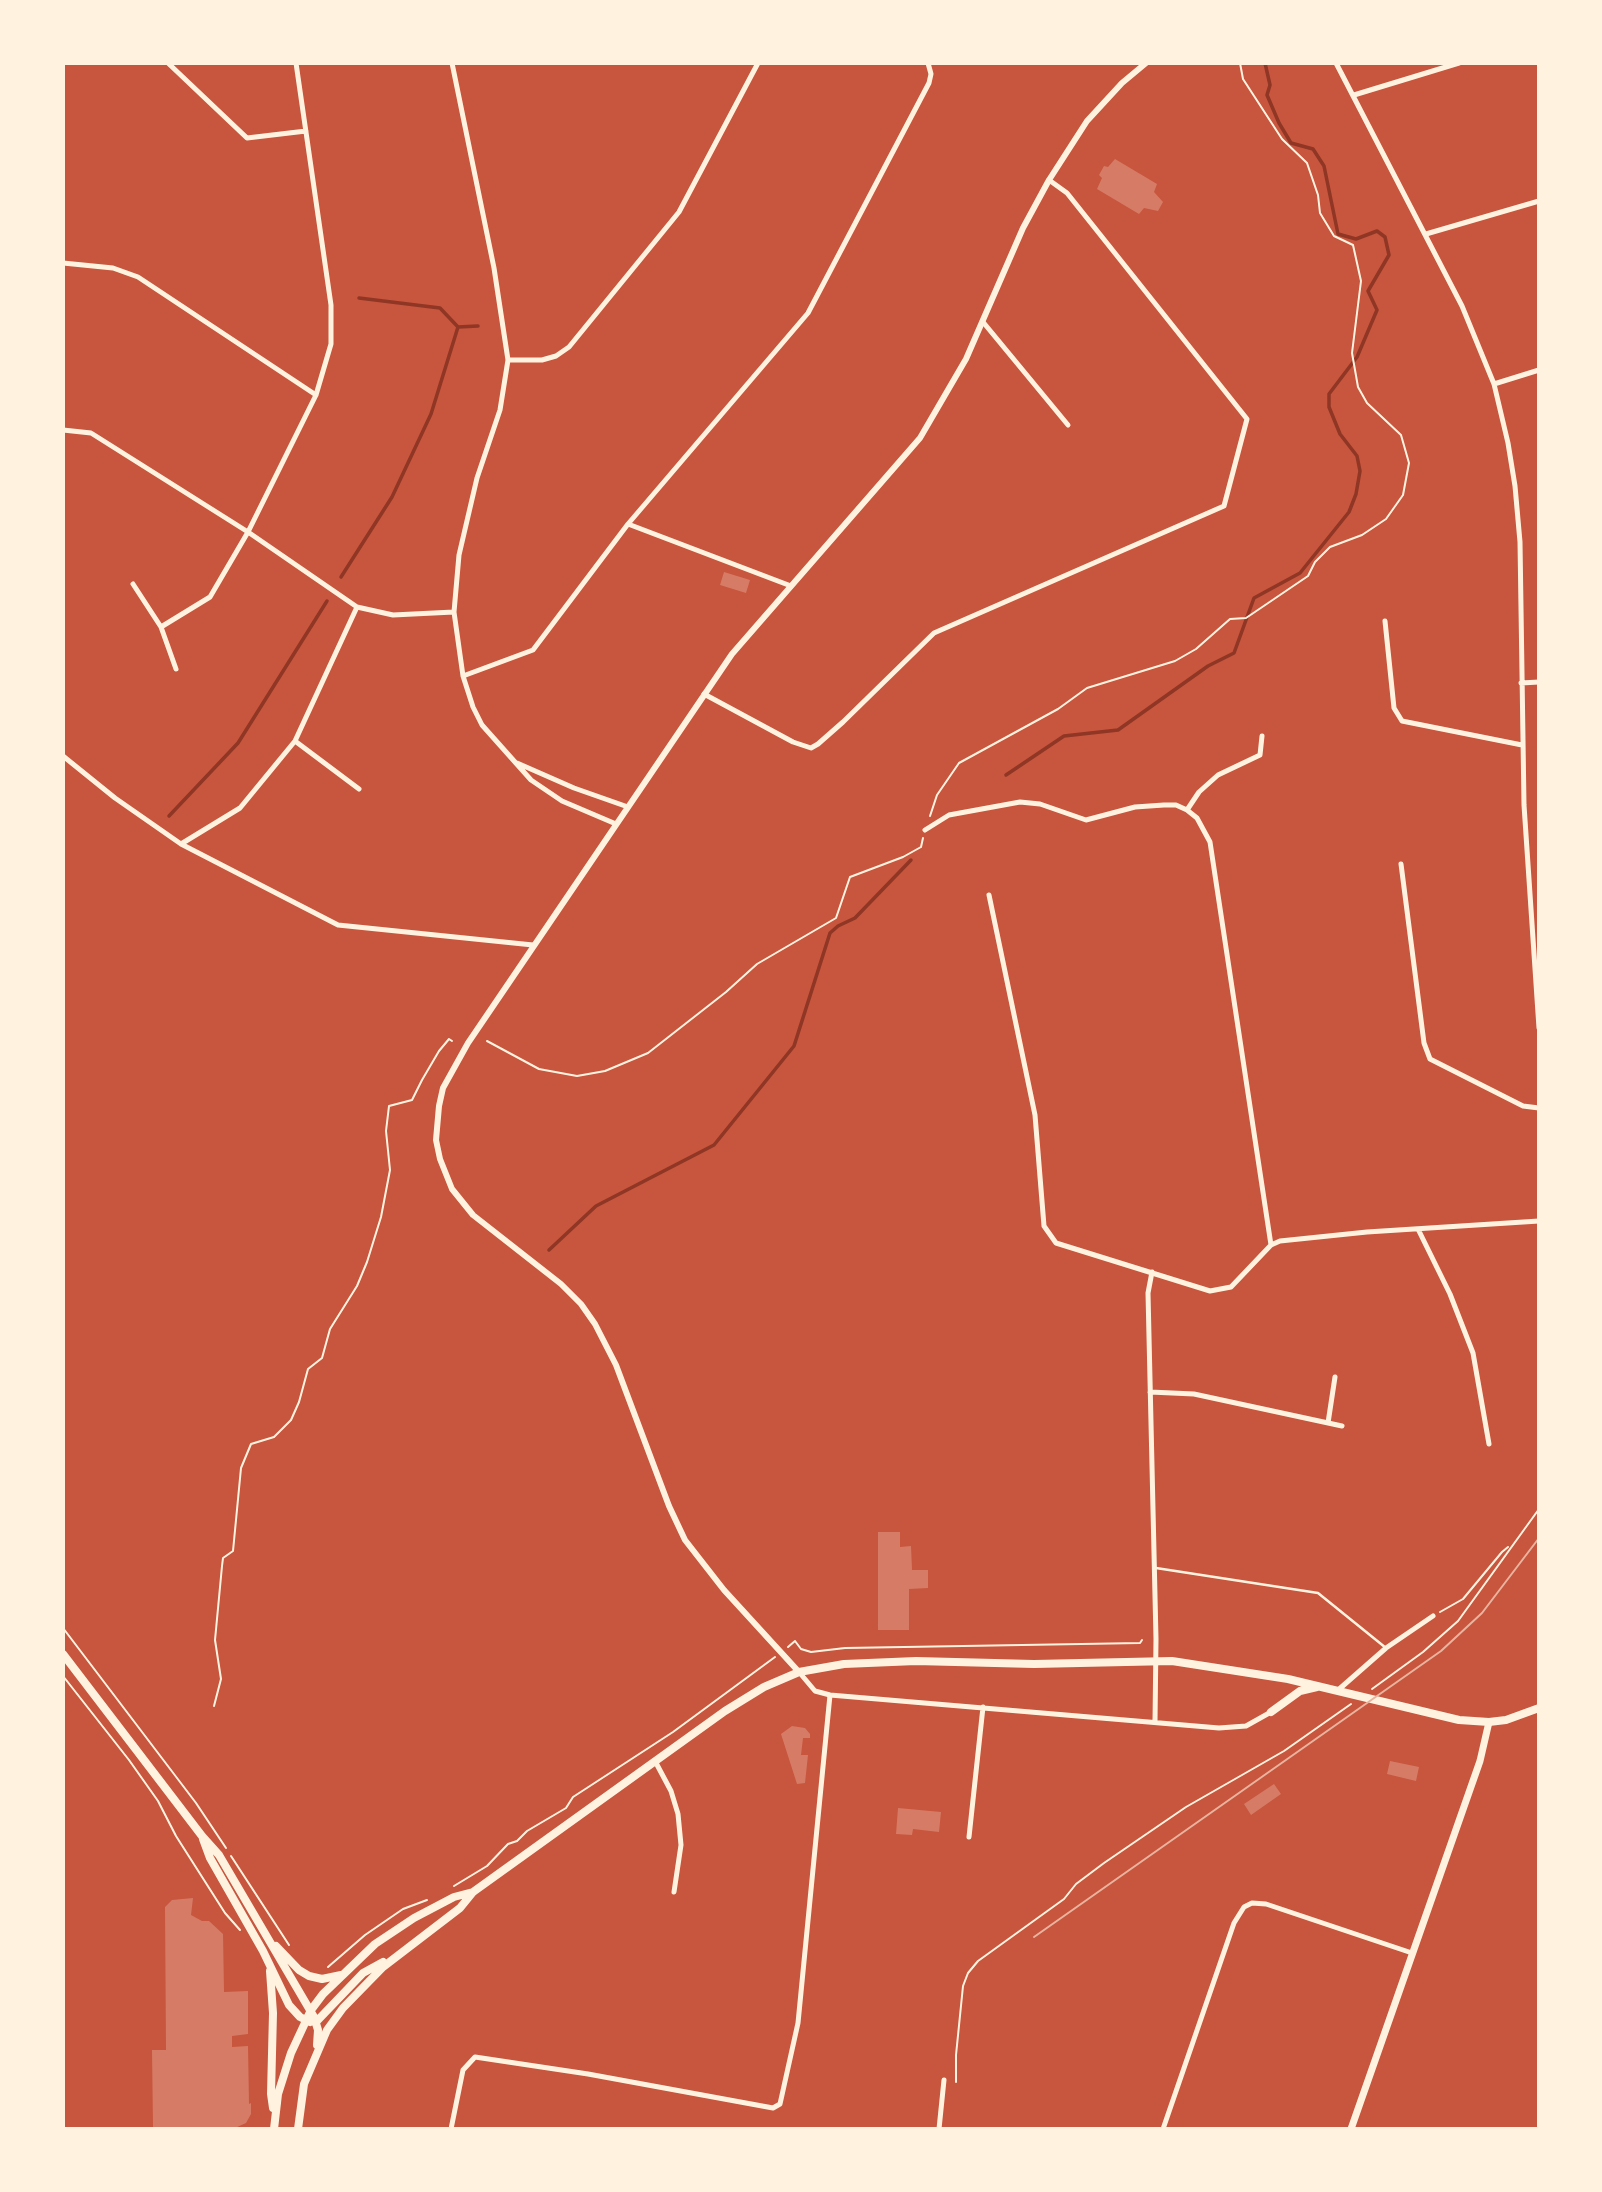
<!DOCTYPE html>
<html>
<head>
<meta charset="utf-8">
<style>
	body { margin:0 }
	#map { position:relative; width:1602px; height:2192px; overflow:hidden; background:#c8553d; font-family:Roboto,sans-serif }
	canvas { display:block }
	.frame { position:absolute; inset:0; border:65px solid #fff3e0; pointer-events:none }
</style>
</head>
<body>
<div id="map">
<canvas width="1602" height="2192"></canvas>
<div class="frame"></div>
</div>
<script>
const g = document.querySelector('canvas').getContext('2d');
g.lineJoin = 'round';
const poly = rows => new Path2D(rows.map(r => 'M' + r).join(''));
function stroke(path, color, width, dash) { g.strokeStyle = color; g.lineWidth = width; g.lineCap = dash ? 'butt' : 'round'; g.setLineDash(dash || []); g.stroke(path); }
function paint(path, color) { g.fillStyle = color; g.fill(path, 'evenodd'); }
const stream = poly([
	[359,298,440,308,458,327],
	[341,577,392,497,431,414,458,327,478,326],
	[1006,775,1064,736,1118,730,1208,666,1234,653,1254,598,1300,573,1349,512,1356,494,1360,471,1357,456,1340,434,1329,407,1329,394,1357,357,1377,310,1368,291,1389,255,1385,237,1377,231,1356,239,1338,234,1324,166,1313,149,1291,143,1279,123,1267,95,1270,85,1265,63],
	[169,816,238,743,327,601],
	[549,1250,596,1206,714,1145,794,1046,830,933,838,926,855,918,911,860]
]);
const building = poly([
	[1115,159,1157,184,1154,192,1163,202,1158,211,1144,208,1139,214,1097,189,1102,178,1099,175,1104,166,1108,167],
	[724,572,750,580,746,593,720,585],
	[878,1532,900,1532,900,1547,911,1546,912,1570,928,1570,928,1588,909,1589,909,1630,878,1630],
	[792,1726,805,1728,810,1734,810,1738,803,1738,801,1755,808,1755,805,1783,797,1784,781,1734],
	[1390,1761,1419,1767,1416,1781,1387,1774],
	[1274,1784,1281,1794,1251,1815,1244,1804],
	[898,1808,941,1812,939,1832,913,1829,912,1835,896,1834],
	[193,1898,191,1915,202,1921,209,1921,223,1934,224,1992,248,1991,248,2034,232,2036,232,2047,248,2046,249,2104,251,2103,251,2114,246,2123,235,2128,153,2127,152,2050,166,2050,165,1907,172,1900]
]);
const path = poly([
	[930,816,937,795,959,763,1058,709,1087,688,1175,661,1196,649,1230,619,1246,618,1308,576,1315,562,1330,547,1362,535,1386,519,1403,495,1409,463,1401,435,1367,403,1358,387,1352,353,1361,281,1353,245,1334,236,1320,213,1318,195,1307,163,1282,139,1243,79,1240,63],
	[487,1041,539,1069,577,1076,605,1071,648,1053,726,992,757,964,836,918,850,877,903,857,921,847,923,838],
	[1440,1612,1463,1599,1502,1552,1508,1547],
	[63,1628,196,1803,226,1848],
	[788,1647,795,1641,801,1649,811,1652,845,1648,1140,1643,1142,1640],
	[63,1676,129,1760,158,1801,176,1836,225,1913,240,1930],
	[1372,1689,1423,1652,1458,1621,1539,1509],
	[214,1706,221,1679,215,1640,222,1566,223,1558,233,1551,241,1468,251,1444,274,1437,291,1420,299,1402,308,1369,322,1358,330,1329,357,1286,367,1262,381,1217,390,1170,386,1131,389,1106,412,1100,422,1080,439,1051,449,1039,452,1041],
	[231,1856,289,1945],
	[454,1886,487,1866,508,1844,517,1841,527,1831,566,1808,573,1797,673,1732,775,1657],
	[328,1967,365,1935,403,1909,427,1900],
	[956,2082,956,2055,963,1986,968,1973,978,1961,1064,1899,1076,1884,1104,1863,1186,1807,1284,1751,1351,1704]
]);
const service = poly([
	[1156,1568,1318,1593,1386,1648]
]);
const minor = poly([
	[168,63,247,138,306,131],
	[452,63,494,268,508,360,500,410,477,478,459,555,454,612,463,676,473,707,482,725,531,780,562,801,616,824],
	[1336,63,1462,306,1494,384,1508,443,1515,486,1520,542,1524,805,1539,1028],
	[1354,95,1459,63],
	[1426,234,1539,201],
	[63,263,113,268,138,277,316,395],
	[983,322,1068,425],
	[508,360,542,360,556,356,569,347,679,212,758,63],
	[1494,384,1539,370],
	[63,430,91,433,248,532,357,607,393,615,454,612],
	[628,524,791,586],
	[133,584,161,627,176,669],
	[1385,621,1394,708,1402,721,1522,745],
	[161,627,210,597,248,532,316,395,331,344,331,305,296,63],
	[463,676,533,650,628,524,808,313,929,83,931,74,928,63],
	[1521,683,1539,682],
	[704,694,793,742,811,748,818,744,843,722,934,633,1224,506,1247,419,1067,193,1049,180],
	[295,741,359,789],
	[63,756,115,798,181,844,338,925,533,945],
	[517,763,574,788,628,807],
	[1187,810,1199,792,1218,775,1260,755,1262,736],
	[925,830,949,815,1020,802,1040,804,1086,820,1135,807,1164,805,1176,805,1187,810,1197,818,1210,842,1271,1245],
	[181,844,240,808,295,741,357,607],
	[1401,864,1424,1043,1430,1059,1523,1106,1539,1108],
	[989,895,1035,1115,1044,1226,1056,1243,1210,1291,1231,1287,1271,1245,1280,1241,1367,1232,1539,1221],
	[1418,1229,1450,1294,1473,1353,1489,1444],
	[1152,1272,1148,1293,1156,1639,1155,1722],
	[1150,1392,1194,1394,1342,1426],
	[1328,1423,1335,1377],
	[799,1672,815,1691,830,1695,1219,1728,1246,1726,1271,1712],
	[1337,1691,1386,1648,1433,1616],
	[655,1761,671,1791,678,1814,681,1845,674,1892],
	[969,1837,983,1707],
	[451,2129,463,2070,475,2057,588,2074,773,2108,780,2104,798,2023,830,1695],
	[939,2129,944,2080],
	[1163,2129,1234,1923,1244,1907,1252,1903,1266,1904,1412,1953]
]);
const tertiary = poly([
	[799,1672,724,1590,685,1540,669,1506,616,1365,595,1324,581,1304,561,1284,473,1215,452,1189,440,1159,436,1140,439,1106,443,1088,468,1043,732,654,920,438,966,359,1023,228,1049,180,1087,121,1122,83,1146,63]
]);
const secondary = poly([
	[1351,2129,1480,1761,1489,1722]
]);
const trunk = poly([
	[63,1654,202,1836,219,1855,314,2017,318,2030,317,2045],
	[1271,1712,1300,1691,1317,1687],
	[203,1839,210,1858,263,1951,289,2005,300,2017,310,2022],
	[276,1946,299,1970,309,1976,322,1979,341,1975],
	[270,1971,273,2013,271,2094,273,2108],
	[316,2022,363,1973,383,1962],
	[274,2129,278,2094,291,2053,311,2010,323,1994,375,1944,414,1918,454,1897,473,1892],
	[298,2129,304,2084,327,2030,343,2008,383,1967,460,1908,473,1892,725,1711,764,1687,799,1672,844,1664,916,1661,1034,1664,1172,1661,1288,1679,1459,1720,1489,1722,1506,1720,1539,1708]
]);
const tram = poly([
	[1034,1937,1441,1651,1482,1613,1539,1538]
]);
stroke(stream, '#8f3625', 3.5);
paint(building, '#d67c66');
stroke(path, '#fff3e0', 2);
stroke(service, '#fff3e0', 2.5);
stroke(minor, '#fff3e0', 5);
stroke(tertiary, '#fff3e0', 6);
stroke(secondary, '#fff3e0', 7);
stroke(trunk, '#fff3e0', 8);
stroke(tram, '#e9b49f', 2);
</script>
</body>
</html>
